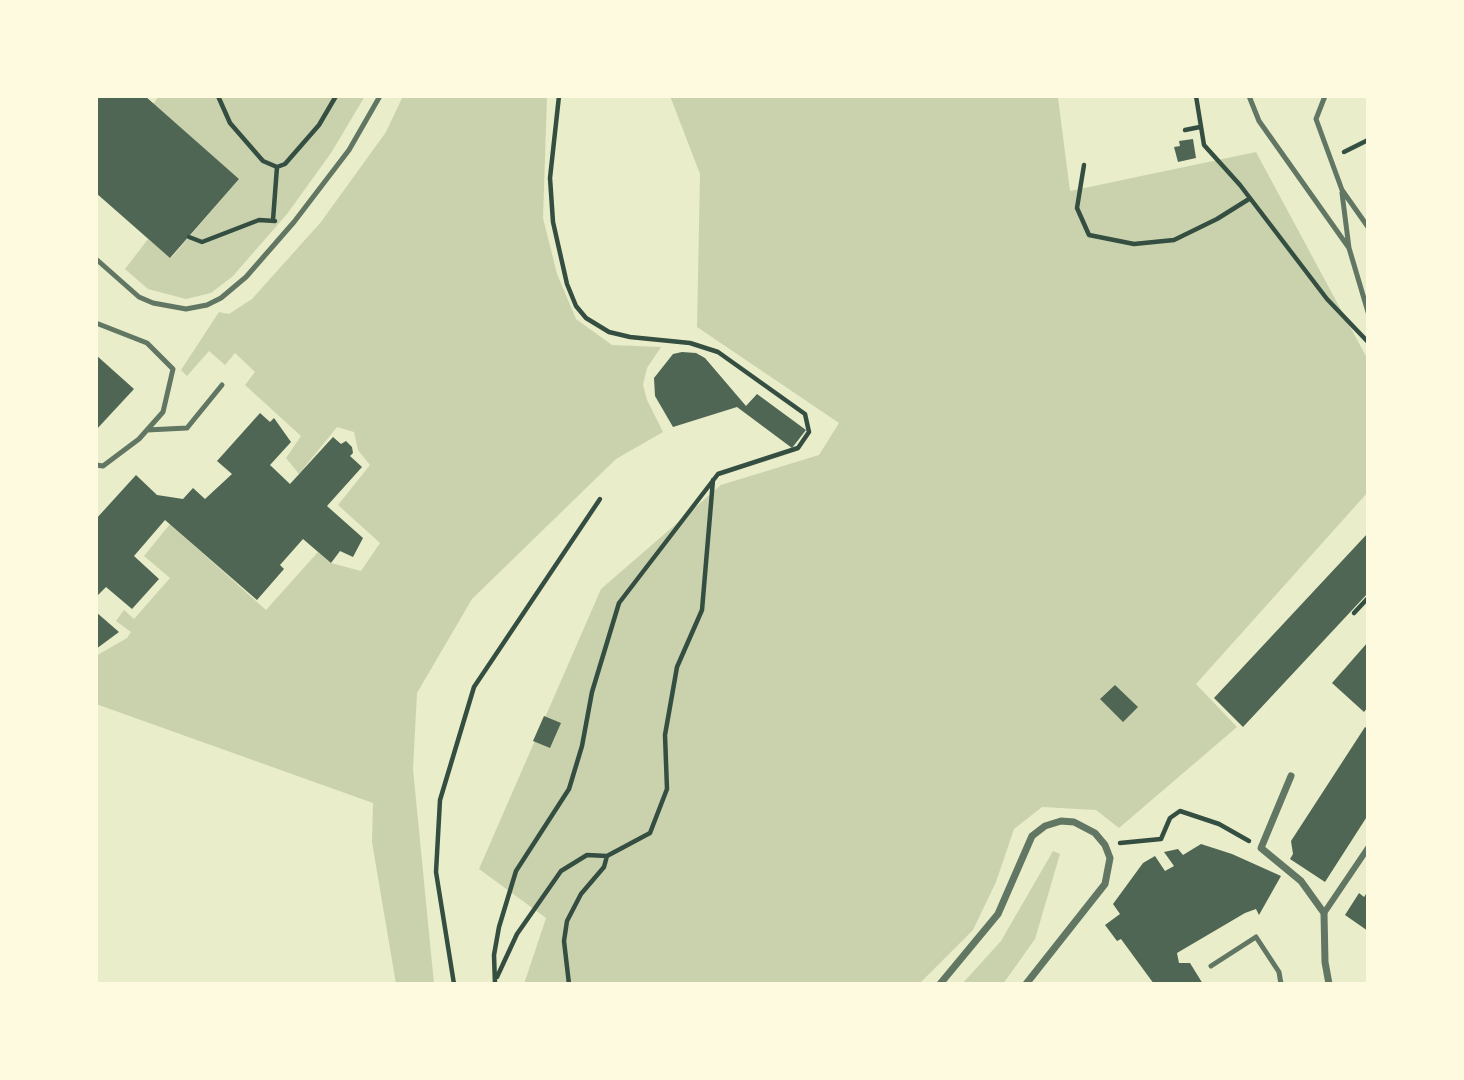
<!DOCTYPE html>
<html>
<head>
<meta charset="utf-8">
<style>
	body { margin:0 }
	#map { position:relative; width:1464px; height:1080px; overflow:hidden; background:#e9edc9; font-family:"Sofia Sans Condensed",sans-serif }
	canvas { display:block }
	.frame { position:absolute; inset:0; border:98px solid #fefae0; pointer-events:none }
</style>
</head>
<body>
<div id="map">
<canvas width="1464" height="1080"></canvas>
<div class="frame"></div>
</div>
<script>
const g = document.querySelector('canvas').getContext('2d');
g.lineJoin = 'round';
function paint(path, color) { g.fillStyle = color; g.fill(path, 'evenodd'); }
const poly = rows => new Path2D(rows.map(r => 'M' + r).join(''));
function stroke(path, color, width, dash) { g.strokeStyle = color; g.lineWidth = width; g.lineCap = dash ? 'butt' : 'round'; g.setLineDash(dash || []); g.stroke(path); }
const green = poly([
	[159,96,365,96,331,153,287,214,233,276,211,293,186,299,148,289,125,269,148,239,171,258,239,179,153,104],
	[403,96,547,96,543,218,557,274,576,319,612,345,661,347,647,368,643,385,647,400,663,432,616,459,472,599,417,693,413,769,434,984,396,984,372,842,373,803,96,704,96,656,127,638,131,632,116,621,124,610,134,619,170,578,144,556,170,524,266,610,318,552,331,563,361,571,380,543,338,505,370,465,358,450,354,432,337,427,299,474,286,458,301,436,245,385,255,372,235,353,225,365,209,351,187,376,181,370,219,312,229,314,252,299,321,222,386,132],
	[670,96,1062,96,1058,98,1070,191,1256,152,1368,360,1368,492,1196,684,1237,727,1119,828,1096,810,1042,807,1014,829,996,882,973,930,919,984,524,984,546,918,479,869,601,589,721,485,819,455,839,423,697,327,700,174],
	[1053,851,1060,854,1035,939,1003,984,962,984,1001,941]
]);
const building = poly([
	[96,96,145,96,239,179,170,258,96,193],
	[1193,139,1196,158,1178,162,1174,147,1180,146,1179,141],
	[682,352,696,353,705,358,746,406,757,394,806,430,792,448,737,407,673,427,655,396,654,378,673,354],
	[96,355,134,389,96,430],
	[260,413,270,422,274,418,291,442,270,465,290,484,333,437,341,444,346,441,352,447,353,453,350,456,362,467,327,506,363,538,353,557,340,551,331,563,303,539,280,565,284,569,257,600,165,520,134,556,159,579,132,609,106,587,96,597,96,519,136,475,157,495,183,499,193,488,205,499,232,474,217,461],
	[1368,533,1368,593,1243,727,1214,698],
	[96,612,119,632,96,649],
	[1368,642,1368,707,1364,712,1332,683],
	[1115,685,1138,707,1123,722,1100,699],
	[544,716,561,723,550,748,533,741],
	[1365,727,1368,729,1368,815,1325,882,1290,859,1293,854,1291,841],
	[1201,844,1232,854,1281,876,1259,915,1256,909,1245,913,1177,953,1179,963,1190,963,1203,984,1154,984,1121,939,1117,941,1105,925,1120,914,1113,904,1143,863,1155,856,1165,871,1174,866,1164,852,1178,849,1183,855],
	[1368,891,1368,931,1345,915,1359,893,1364,897]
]);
const path = poly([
	[218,96,230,123,263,161,277,167],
	[1196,96,1204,145,1240,185,1327,299,1368,342],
	[1185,130,1200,127],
	[1344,152,1368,140],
	[1084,165,1077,208,1089,235,1134,244,1174,240,1217,219,1249,199],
	[273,220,277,167,285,164,319,125,336,96],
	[189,237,202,242,259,220,275,221],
	[1354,613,1368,598],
	[1120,843,1161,839,1170,818,1180,811,1219,824,1249,841],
	[497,977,517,934,561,871,587,855,607,856,650,833,667,789,665,735,677,667,702,610,713,480],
	[454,984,436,872,440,800,474,687,600,499],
	[495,984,494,955,499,927,516,871,569,789,582,746,592,692,619,603,718,474,798,448,809,432,805,414,718,352,690,343,630,337,609,332,586,318,576,306,567,284,553,222,550,178,559,96],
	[569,984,564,941,567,921,581,894,604,867,607,856]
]);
const service = poly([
	[1249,96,1259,121,1349,248],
	[1325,96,1316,119,1342,190,1368,227],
	[1342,193,1349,248,1368,312],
	[96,259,139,297,153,303,186,309,207,305,221,298,246,277,294,222,349,150,380,96],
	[96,323,147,343,173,369,163,412,139,439,103,466,96,465],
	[147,430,187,428,222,385],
	[1211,966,1256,937,1279,972,1281,984]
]);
const pedestrian = poly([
	[1324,913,1368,848]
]);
const minor = poly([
	[1291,776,1261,848,1301,881,1324,913,1325,962,1329,984],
	[940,984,998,914,1032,836,1045,826,1061,821,1074,822,1095,833,1105,845,1110,858,1105,884,1026,984]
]);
paint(green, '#cad2ad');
paint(building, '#4f6655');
stroke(path, '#344e41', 4.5);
stroke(service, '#617663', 5);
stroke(pedestrian, '#617663', 6);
stroke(minor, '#617663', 7);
</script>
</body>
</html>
